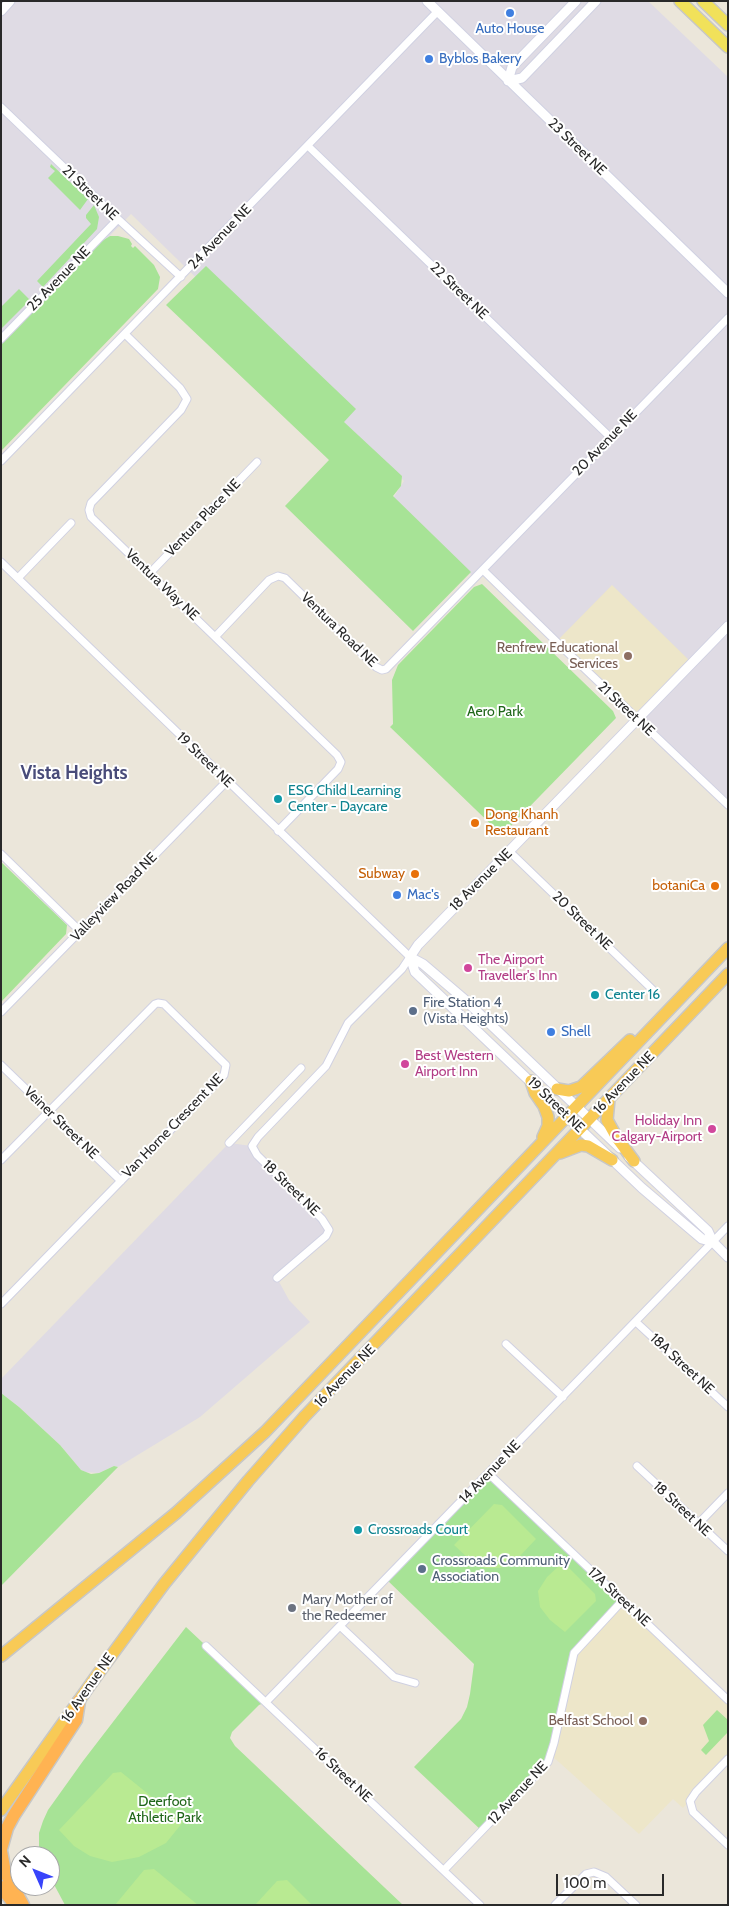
<!DOCTYPE html>
<html>
<head>
<meta charset="utf-8">
<style>
	body { margin:0 }
	#map { position:relative; width:729px; height:1906px; overflow:hidden; background:#ebe6da; font-family:Cabin,sans-serif }
	canvas { display:block }
	.frame { position:absolute; inset:0; border:2px solid #292929; pointer-events:none }
	.north { position:absolute; left:10px; top:1846px; width:50px; height:50px; box-sizing:border-box; background:#fff; border:1px solid #a9a9a9; border-radius:50%; rotate:314deg; font-size:14px; font-weight:700; line-height:20px; text-align:center; color:#292929 }
	.north::after { content:''; display:block; margin:auto; width:18px; height:22px; background:#3844fb; clip-path:polygon(50% 0,100% 100%,50% 72%,0 100%) }
	.scale { position:absolute; left:556px; top:1874px; width:108px; height:22px; box-sizing:border-box; border:2px solid #292929; border-top:0; padding-left:6px; font-size:15px; line-height:18px; white-space:nowrap; color:#292929; -webkit-text-stroke:4px #fff; paint-order:stroke }
</style>
</head>
<body>
<div id="map">
<canvas width="729" height="1906"></canvas>
<div class="frame"></div>
<div class="north">N</div>
<div class="scale">100 m</div>
</div>
<script>
const g = document.querySelector('canvas').getContext('2d');
g.lineJoin = 'round';
function paint(path, color) { g.fillStyle = color; g.fill(path, 'evenodd'); }
const poly = rows => new Path2D(rows.map(r => 'M' + r).join(''));
function stroke(path, color, width, dash) { g.strokeStyle = color; g.lineWidth = width; g.lineCap = dash ? 'butt' : 'round'; g.setLineDash(dash || []); g.stroke(path); }
function write(font, color, halo, rows, align = 'center') {
  g.font = font + ' Cabin,sans-serif'; g.lineWidth = 4; g.setLineDash([]); g.textBaseline = 'middle'; g.strokeStyle = halo; g.fillStyle = color; for (const [text, x, y, turn = 0] of rows) {
    g.save(); g.translate(x, y); g.rotate((+turn || 0) * Math.PI / 180); g.textAlign = isNaN(turn) ? turn : align; if (halo) g.strokeText(text, 0, 0); g.fillText(text, 0, 0); g.restore();
  }
}
const industrial = poly([
	[1,1,648,1,728,77,728,806,483,570,475,578,392,500,404,481,131,214,1,347],
	[229,1143,252,1146,329,1230,277,1278,289,1300,310,1322,200,1417,118,1467,114,1466,99,1473,85,1472,81,1470,60,1445,19,1407,1,1393,1,1379]
]);
const education = poly([
	[612,585,692,663,637,719,556,642],
	[623,1600,728,1700,728,1759,683,1808,673,1799,639,1834,551,1755,571,1661]
]);
const green = poly([
	[51,164,88,199,80,210,48,178,55,171,50,167],
	[94,205,99,217,97,229,43,287,37,281,91,224,86,218,86,215],
	[110,236,118,236,129,239,132,244,131,246,133,248,135,246,154,265,160,277,158,289,1,451,1,345,102,241],
	[206,266,356,409,344,422,402,476,401,486,393,496,471,572,413,631,285,506,329,460,166,305],
	[19,289,30,300,1,329,1,307],
	[482,584,613,711,616,718,502,835,390,727,393,724,392,680,398,665,474,587],
	[1,862,67,925,66,934,1,1002],
	[1,1393,19,1407,60,1445,81,1470,91,1474,99,1473,114,1466,118,1467,1,1586],
	[489,1474,623,1600,579,1647,551,1755,482,1831,414,1767,461,1719,467,1707,470,1694,474,1664,386,1579],
	[186,1627,266,1702,259,1705,232,1732,230,1738,235,1746,403,1905,65,1905,50,1877,50,1856,40,1856,39,1853,39,1833,43,1821,48,1810,83,1761],
	[717,1710,728,1720,728,1732,706,1755,701,1750,709,1741,703,1725]
]);
const pitch = poly([
	[494,1504,502,1505,536,1539,519,1557,500,1568,485,1568,469,1559,454,1545],
	[563,1562,595,1594,596,1601,565,1632,550,1620,540,1607,538,1591,547,1577],
	[121,1772,183,1822,166,1843,139,1857,112,1862,90,1856,74,1846,59,1830,113,1773],
	[154,1869,198,1905,115,1905,144,1870],
	[287,1880,312,1905,255,1905,277,1881]
]);
const minor = poly([
	[1,107,118,219,181,277],
	[308,146,610,437],
	[125,334,180,388,187,399,181,410,91,503,89,510,91,517,337,755,341,762,338,769,278,831],
	[1,339,118,219],
	[1,461,438,11],
	[1,562,410,957,402,969,348,1023,326,1066,258,1137,252,1146,257,1155,322,1219,329,1230,326,1236,277,1278],
	[483,570,564,649,728,805],
	[149,574,257,462],
	[18,578,71,523],
	[215,637,269,580,278,576,285,578,376,667,382,670,386,669,728,318],
	[509,851,654,991],
	[1,854,80,931],
	[1,1012,227,781],
	[1,1065,121,1181],
	[229,1143,301,1068],
	[1,1160,155,1004,158,1003,164,1004,226,1065,224,1075,1,1304],
	[636,1322,728,1407],
	[506,1344,563,1397],
	[637,1466,728,1551],
	[489,1474,728,1700],
	[699,1523,728,1493],
	[340,1626,394,1677,415,1683],
	[206,1646,480,1905],
	[266,1702,728,1226],
	[728,1759,696,1792,690,1801,693,1812,728,1845],
	[444,1870,548,1762,554,1743,574,1653,623,1600],
	[555,1905,586,1874,594,1872,606,1877,636,1905]
]);
const tertiary = poly([
	[427,1,728,293],
	[1,11,10,1],
	[508,81,522,78,596,1],
	[508,81,512,67,576,1],
	[410,957,418,945,728,626],
	[410,957,423,964,464,999,620,1148],
	[410,957,415,972,642,1188,702,1239,713,1242],
	[629,1157,708,1231,713,1242,728,1257]
]);
const primary = poly([
	[680,1,728,47],
	[703,1,728,25]
]);
const trunk = poly([
	[531,1081,535,1093,544,1106,548,1117,548,1126,543,1137],
	[557,1089,569,1091,581,1087,630,1040],
	[609,1099,607,1120,617,1138,634,1161],
	[560,1153,581,1145,588,1146,612,1160],
	[1,1656,176,1513,265,1432,728,948],
	[1,1810,100,1671,164,1584,248,1481,305,1416,728,974]
]);
const motorway = poly([
	[1,1849,7,1828,14,1815,76,1720,79,1701],
	[1,1851,5,1872,23,1905],
	[1,1887,15,1905]
]);
const markers = [
	[510,13,5,"#3f7fe0"],
	[429,59,5,"#3f7fe0"],
	[628,656,5,"#8d6e63"],
	[278,799,5,"#0f9aa8"],
	[475,823,5,"#e8710a"],
	[415,874,5,"#e8710a"],
	[715,886,5,"#e8710a"],
	[397,895,5,"#3f7fe0"],
	[468,968,5,"#d1479c"],
	[595,995,5,"#0f9aa8"],
	[413,1011,5,"#5c6f8a"],
	[551,1032,5,"#3f7fe0"],
	[405,1064,5,"#d1479c"],
	[712,1129,5,"#d1479c"],
	[358,1530,5,"#0f9aa8"],
	[422,1569,5,"#5c6f8a"],
	[292,1608,5,"#6b7280"],
	[643,1721,5,"#8d6e63"]
];
const shopNames = [
	["Auto House",510,29,"center"],
	["Byblos Bakery",439,59],
	["Mac's",407,895],
	["Shell",561,1032]
];
const streetNames = [
	["23 Street NE",577,147,44],
	["21 Street NE",90,193,44],
	["24 Avenue NE",220,237,-46],
	["25 Avenue NE",59,279,-46],
	["22 Street NE",459,291,44],
	["20 Avenue NE",605,443,-46],
	["Ventura Place NE",203,518,-46],
	["Ventura Way NE",162,585,44],
	["Ventura Road NE",339,630,44],
	["21 Street NE",626,709,43],
	["19 Street NE",205,760,44],
	["18 Avenue NE",481,880,-45],
	["Valleyview Road NE",114,897,-46],
	["20 Street NE",582,921,44],
	["16 Avenue NE",624,1083,-46],
	["19 Street NE",556,1105,44],
	["Veiner Street NE",61,1123,44],
	["Van Horne Crescent NE",173,1126,-46],
	["18 Street NE",291,1188,44],
	["18A Street NE",682,1364,43],
	["16 Avenue NE",345,1376,-46],
	["14 Avenue NE",490,1472,-46],
	["18 Street NE",682,1509,43],
	["17A Street NE",619,1597,43],
	["16 Avenue NE",88,1688,-55],
	["16 Street NE",343,1775,43],
	["12 Avenue NE",518,1793,-47]
];
const educationNames = [
	["Renfrew Educational",618,648],
	["Services",618,664],
	["Belfast School",633,1721]
];
const parkNames = [
	["Aero Park",495,712],
	["Deerfoot",165,1802],
	["Athletic Park",165,1818]
];
const cultureNames = [
	["ESG Child Learning",288,791],
	["Center - Daycare",288,807],
	["Center 16",605,995],
	["Crossroads Court",368,1530]
];
const foodNames = [
	["Dong Khanh",485,815,"left"],
	["Restaurant",485,831,"left"],
	["Subway",405,874],
	["botaniCa",705,886]
];
const hotelNames = [
	["The Airport",478,960],
	["Traveller's Inn",478,976],
	["Best Western",415,1056],
	["Airport Inn",415,1072],
	["Holiday Inn",702,1121,"right"],
	["Calgary-Airport",702,1137,"right"]
];
const serviceNames = [
	["Fire Station 4",423,1003],
	["(Vista Heights)",423,1019],
	["Crossroads Community",432,1561],
	["Association",432,1577]
];
const worshipNames = [
	["Mary Mother of",302,1600],
	["the Redeemer",302,1616]
];
const districtNames = [
	["Vista Heights",74,773]
];
paint(industrial, '#dfdbe4');
paint(education, '#ede6c9');
paint(green, '#a7e396');
paint(pitch, '#b9ea92');
stroke(minor, '#d0d1e2', 9);
stroke(tertiary, '#d0d1e2', 11);
stroke(primary, '#c7c7c7', 14);
stroke(trunk, '#c7c7c7', 14);
stroke(motorway, '#c7c7c7', 15);
stroke(minor, '#fff', 7);
stroke(tertiary, '#fff', 9);
stroke(primary, '#f1e15a', 11);
stroke(trunk, '#f8ca56', 11);
stroke(motorway, '#ffb352', 12);
for (const [x, y, r, color] of markers) { const dot = new Path2D(); dot.arc(x, y, r, 0, 2 * Math.PI); g.fillStyle = color; g.fill(dot); stroke(dot, '#fff', 2); }
write('14px', '#366cbe', '#fff', shopNames, 'left');
write('14px', '#292929', '#fff', streetNames);
write('14px', '#785e54', '#fff', educationNames, 'right');
write('14px', '#1f6619', '#fff', parkNames);
write('14px', '#0d838f', '#fff', cultureNames, 'left');
write('14px', '#c56008', '#fff', foodNames, 'right');
write('14px', '#b23c85', '#fff', hotelNames, 'left');
write('14px', '#4e5e75', '#fff', serviceNames, 'left');
write('14px', '#5b616d', '#fff', worshipNames, 'left');
write('bold 19px', '#494c7a', '#fff', districtNames);
</script>
</body>
</html>
